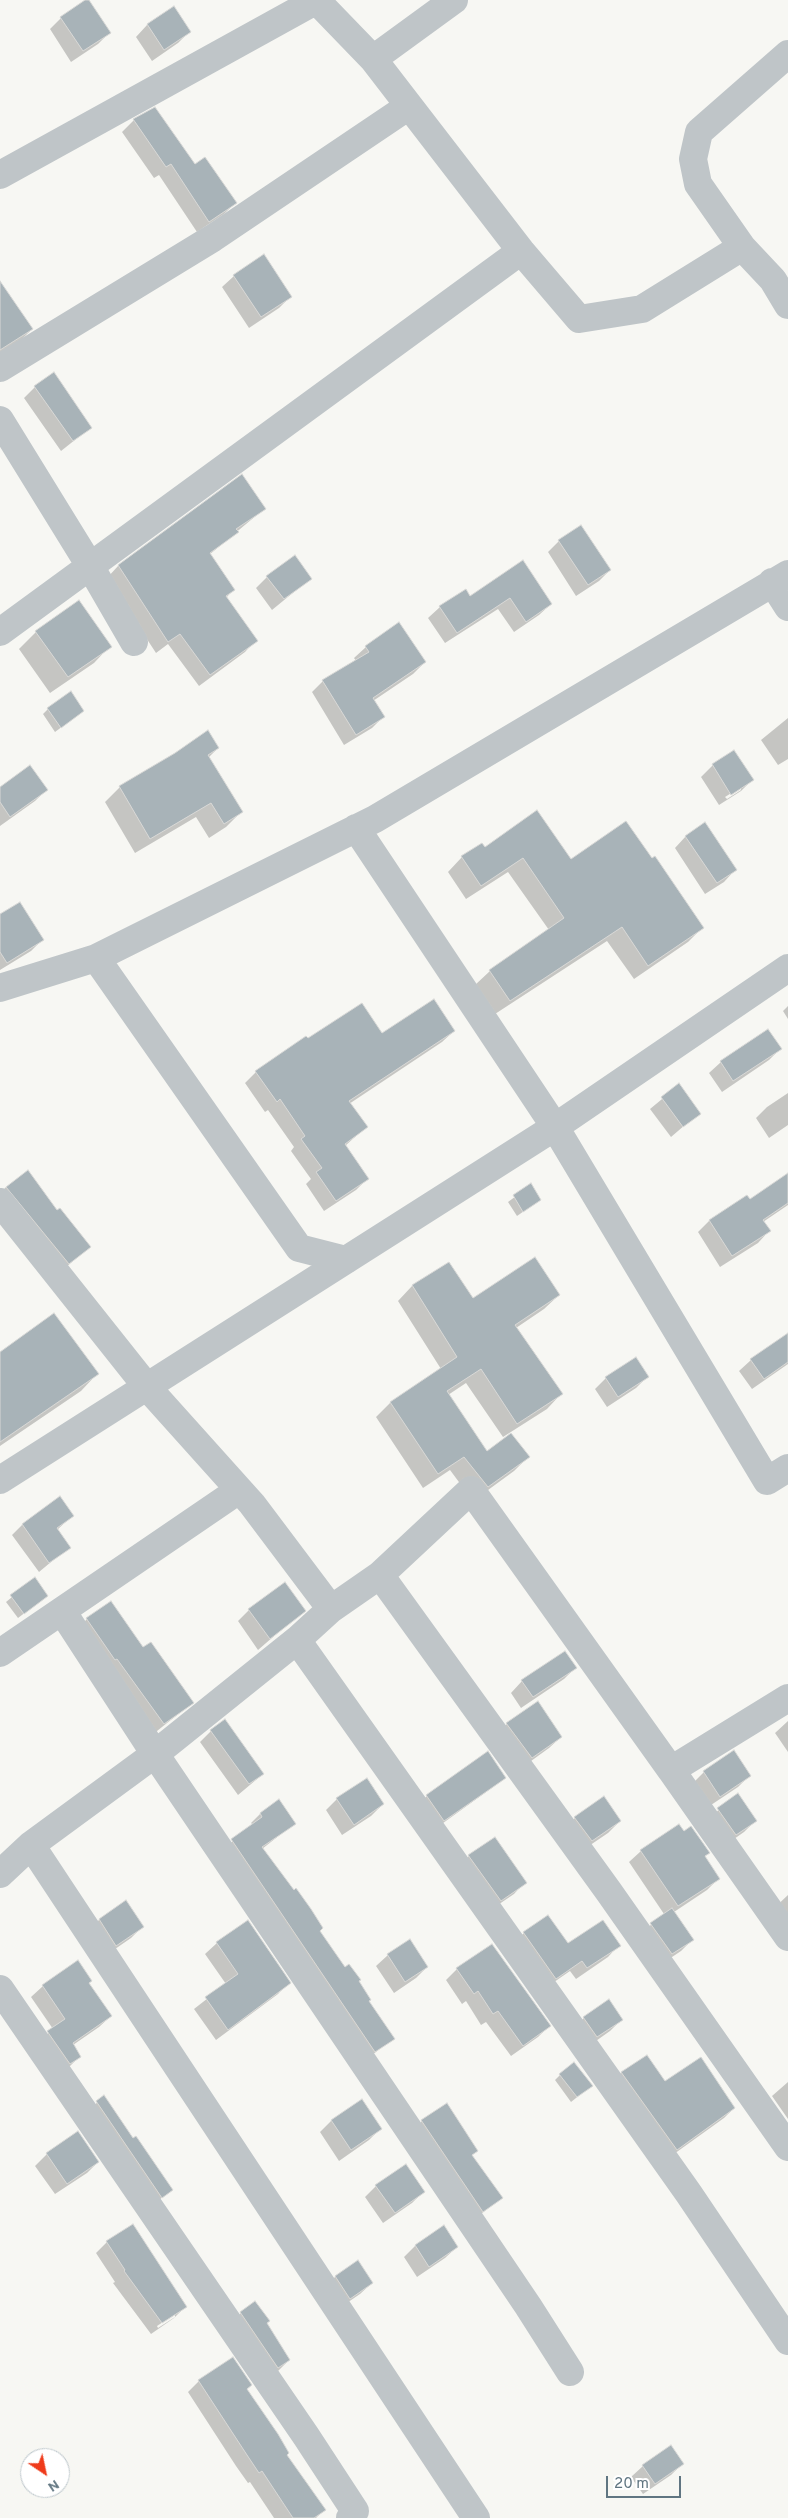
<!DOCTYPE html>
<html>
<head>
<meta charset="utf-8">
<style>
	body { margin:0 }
	#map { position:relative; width:788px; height:2518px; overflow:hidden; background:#f7f7f3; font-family:Overpass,sans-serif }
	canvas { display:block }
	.north { position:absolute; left:20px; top:2448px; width:50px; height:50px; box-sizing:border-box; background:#fff; border:1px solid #bfc8cd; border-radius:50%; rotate:146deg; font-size:14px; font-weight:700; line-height:20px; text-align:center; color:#607581 }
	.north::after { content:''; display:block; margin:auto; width:18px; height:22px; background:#ef3b1b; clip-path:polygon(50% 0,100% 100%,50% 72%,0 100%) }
	.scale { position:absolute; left:606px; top:2476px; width:75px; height:22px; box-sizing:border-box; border:2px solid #607581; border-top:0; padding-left:6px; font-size:15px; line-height:18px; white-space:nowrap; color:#607581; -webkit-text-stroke:4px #fff; paint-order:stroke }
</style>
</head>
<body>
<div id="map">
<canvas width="788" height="2518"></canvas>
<div class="north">N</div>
<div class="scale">20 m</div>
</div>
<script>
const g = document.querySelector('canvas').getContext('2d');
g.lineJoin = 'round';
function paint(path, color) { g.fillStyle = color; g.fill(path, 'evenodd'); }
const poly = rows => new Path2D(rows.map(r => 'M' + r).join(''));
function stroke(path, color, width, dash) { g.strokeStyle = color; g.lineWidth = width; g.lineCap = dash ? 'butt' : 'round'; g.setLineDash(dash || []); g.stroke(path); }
const shadow = poly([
	[174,8,189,32,178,43,152,61,136,37,147,25],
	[61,18,109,33,98,44,71,62,50,29],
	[155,109,194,165,235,203,224,214,197,232,159,175,154,178,122,132,134,120],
	[234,276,290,297,279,308,249,328,222,287],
	[0,282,32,329,21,340,0,353],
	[35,387,90,428,61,451,24,398],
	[242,476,264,509,209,555,233,590,226,598,256,640,245,652,199,686,168,644,156,653,107,578,118,566],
	[559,541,610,570,599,581,576,596,548,552],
	[522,562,551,604,539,615,514,632,498,609,445,643,428,618,440,607,465,591,469,597],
	[267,577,311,578,272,610,256,588],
	[79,601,110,646,94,663,50,693,19,649,36,632],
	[366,647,425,662,413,674,373,701,383,717,372,728,344,745,312,692,323,681,356,661,354,658],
	[48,709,83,711,55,732,43,714],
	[788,718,788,759,778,765,761,740],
	[218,748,208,758,241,812,226,827,209,838,196,817,135,853,105,802,120,787,176,754],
	[734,752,752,780,741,791,719,805,701,777,713,765],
	[741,787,741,790,727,799,725,797],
	[0,788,46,790,35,801,0,826],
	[686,836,735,870,724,882,705,894,675,848],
	[482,844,485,849,571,860,702,928,688,942,634,979,607,941,495,1014,475,985,490,971,549,930,508,872,466,899,448,872,462,857],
	[0,916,42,940,31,951,0,970],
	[788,1006,788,1019,783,1011],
	[454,1031,442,1042,349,1104,366,1127,345,1146,367,1179,356,1190,324,1211,306,1184,311,1179,291,1151,294,1147,268,1110,265,1112,245,1083,256,1072,308,1040],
	[768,1031,780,1049,769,1060,722,1092,709,1073,721,1062],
	[679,1085,699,1113,671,1137,650,1109],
	[788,1093,788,1125,769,1138,756,1118,767,1107],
	[788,1175,788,1205,763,1222,769,1231,758,1243,720,1267,698,1232,709,1221,747,1197,749,1201],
	[531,1185,540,1200,517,1216,508,1202],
	[6,1187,57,1212,90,1246,57,1275,0,1194],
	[449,1263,472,1300,559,1295,544,1309,516,1328,561,1394,547,1409,503,1437,466,1383,448,1395,486,1453,528,1457,514,1471,473,1501,450,1470,423,1488,376,1417,390,1403,441,1369,398,1301,412,1286],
	[788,1334,788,1364,752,1389,739,1371,751,1360],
	[0,1353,97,1374,81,1391,0,1446],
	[647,1377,636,1388,607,1407,595,1389,606,1378],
	[72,1516,57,1530,69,1547,39,1572,12,1535,22,1525],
	[34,1579,47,1596,18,1618,6,1602],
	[249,1610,304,1610,258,1650,238,1621],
	[87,1619,142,1649,192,1703,152,1735,76,1630],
	[575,1668,564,1679,521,1708,511,1693,522,1681],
	[788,1721,788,1752,775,1733],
	[507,1724,561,1737,549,1748,520,1769,495,1735],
	[211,1731,263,1774,238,1795,200,1742],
	[487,1752,504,1776,493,1787,432,1831,415,1807,427,1796],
	[734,1752,749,1776,738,1787,708,1807,692,1784,704,1772],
	[738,1795,755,1821,744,1832,724,1846,706,1820],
	[337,1799,383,1804,371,1816,342,1835,326,1810],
	[260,1814,295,1823,262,1849,345,1968,358,1981,368,2002,393,2038,366,2060,223,1849,253,1825,251,1823],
	[575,1818,620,1821,608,1833,580,1852,563,1829],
	[641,1851,704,1857,718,1879,707,1890,674,1912,692,1940,681,1951,660,1965,639,1935,664,1914,629,1862],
	[469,1856,525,1882,514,1894,489,1911,458,1867],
	[788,1895,788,1931,772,1910],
	[126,1902,143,1926,131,1938,105,1956,88,1931,99,1920],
	[548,1917,568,1945,619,1945,608,1957,576,1979,570,1971,544,1989,512,1944,524,1933],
	[410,1941,427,1967,416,1978,394,1993,376,1966,388,1955],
	[217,1943,289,1982,278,1994,216,2040,194,2009,226,1984,205,1954],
	[77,1961,88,1983,111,2016,99,2027,73,2045,80,2056,68,2068,37,2043,53,2029,31,1997,43,1986],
	[457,1969,549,2026,538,2037,511,2056,486,2022,481,2025,466,2001,462,2004,446,1980],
	[584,2018,621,2020,610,2031,586,2048,572,2029],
	[622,2072,664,2083,734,2108,724,2118,667,2159,612,2082],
	[560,2075,591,2086,571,2102,555,2080],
	[788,2082,788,2119,772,2096],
	[104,2097,133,2139,172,2189,151,2207,86,2112],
	[361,2101,380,2129,369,2140,339,2161,320,2132,331,2121],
	[422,2121,476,2151,471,2156,501,2198,472,2221,412,2132],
	[78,2133,98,2162,87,2173,55,2194,35,2166,47,2154],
	[376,2186,423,2192,412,2203,383,2223,365,2197],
	[443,2227,457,2247,445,2258,417,2277,404,2257,415,2246],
	[107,2242,186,2306,174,2318,151,2334,113,2283,115,2282,96,2253],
	[175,2314,175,2317,158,2328,157,2326],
	[358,2262,372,2283,360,2294,338,2309,324,2288,335,2277],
	[241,2313,265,2323,289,2360,278,2371,230,2324],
	[199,2381,246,2390,286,2455,324,2510,316,2518,274,2518,250,2482,248,2483,236,2466,188,2392],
	[682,2464,671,2475,643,2494,631,2477,643,2466]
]);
const building = poly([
	[85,0,89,0,111,33,83,51,60,17,85,0],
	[174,6,191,32,164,50,147,24,174,6],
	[155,107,195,164,205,157,237,203,209,222,171,164,166,167,133,119,155,107],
	[264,254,292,297,261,317,233,275,264,254],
	[0,281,33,329,0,350,0,281],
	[54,372,92,428,73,441,34,386,54,372],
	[242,474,266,509,236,529,239,532,210,553,235,590,226,596,258,641,210,675,180,634,168,642,118,565,242,474],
	[581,525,611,570,588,585,558,540,581,525],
	[295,555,312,579,284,599,266,576,295,555],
	[523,560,552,604,526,622,510,598,457,633,439,606,466,589,470,596,523,560],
	[79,600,112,647,68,677,35,631,79,600],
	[399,622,426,662,373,698,385,717,356,735,322,680,369,652,365,646,399,622],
	[71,691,84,711,61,728,47,708,71,691],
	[208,730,219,748,208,755,243,812,224,824,211,803,150,839,119,786,175,753,208,730],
	[734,750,754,780,731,795,712,764,734,750],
	[30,765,48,790,10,817,0,802,0,787,30,765],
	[537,810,571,859,626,821,652,858,655,856,704,928,648,966,622,927,510,1001,489,970,564,918,523,858,481,886,461,856,482,843,485,847,537,810],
	[705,822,737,870,717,883,685,836,705,822],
	[20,902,44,940,7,963,0,952,0,914,20,902],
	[434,999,455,1031,349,1101,368,1127,345,1144,369,1179,336,1201,316,1172,322,1168,301,1139,305,1136,280,1099,277,1102,255,1071,306,1036,308,1038,362,1003,382,1033,434,999],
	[768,1029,782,1049,733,1081,720,1061,768,1029],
	[679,1083,701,1114,683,1127,661,1097,679,1083],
	[28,1170,57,1210,60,1208,91,1247,69,1264,6,1187,28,1170],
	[788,1173,788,1203,763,1220,771,1231,732,1256,709,1220,747,1195,750,1199,788,1173],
	[531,1183,541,1200,523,1212,513,1195,531,1183],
	[535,1257,560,1295,515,1325,563,1394,517,1424,481,1369,447,1391,487,1451,511,1433,530,1457,488,1487,464,1457,438,1474,390,1402,457,1357,412,1285,449,1262,473,1298,535,1257],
	[54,1313,99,1374,0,1442,0,1352,54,1313],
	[788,1333,788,1362,764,1379,750,1359,788,1333],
	[636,1357,649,1377,618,1397,605,1377,636,1357],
	[60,1496,74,1516,57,1528,71,1548,49,1563,22,1524,60,1496],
	[35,1577,48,1596,24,1614,10,1595,35,1577],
	[285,1582,306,1611,270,1639,248,1609,285,1582],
	[111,1601,143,1647,151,1642,194,1703,164,1724,117,1659,115,1660,86,1618,111,1601],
	[565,1651,577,1668,533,1697,521,1680,565,1651],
	[538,1701,562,1737,532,1758,506,1723,538,1701],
	[225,1719,264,1774,249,1784,210,1730,225,1719],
	[734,1750,751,1776,720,1797,703,1771,734,1750],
	[488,1751,506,1778,444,1821,426,1795,488,1751],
	[367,1778,384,1804,354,1825,336,1798,367,1778],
	[738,1793,757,1821,736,1835,717,1808,738,1793],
	[604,1796,621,1821,592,1841,574,1817,604,1796],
	[279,1799,296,1824,262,1847,294,1890,296,1888,311,1909,323,1928,320,1931,345,1967,349,1964,361,1980,359,1981,371,2000,369,2001,395,2039,375,2052,231,1839,262,1817,260,1813,279,1799],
	[679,1824,684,1831,691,1826,710,1853,705,1856,720,1879,678,1906,640,1850,679,1824],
	[495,1837,527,1883,501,1901,468,1855,495,1837],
	[126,1900,144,1927,116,1946,99,1919,126,1900],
	[672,1908,694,1940,672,1954,650,1923,672,1908],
	[548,1915,568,1943,603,1920,621,1946,587,1968,582,1961,556,1979,523,1932,548,1915],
	[248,1920,291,1983,228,2030,205,1997,238,1974,216,1942,248,1920],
	[410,1939,428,1967,405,1982,387,1954,410,1939],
	[492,1944,551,2026,523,2046,498,2011,493,2014,478,1991,474,1994,456,1968,492,1944],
	[78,1960,92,1981,89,1983,112,2016,73,2043,81,2057,70,2064,47,2031,65,2019,42,1985,78,1960],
	[609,1999,623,2020,597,2037,583,2017,609,1999],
	[647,2055,665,2081,701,2057,735,2108,677,2150,621,2072,647,2055],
	[574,2062,593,2086,577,2097,559,2074,574,2062],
	[104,2095,133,2138,136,2136,173,2190,162,2198,96,2101,104,2095],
	[362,2099,382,2129,351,2150,331,2120,362,2099],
	[447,2103,478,2151,472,2155,503,2198,483,2212,421,2120,447,2103],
	[78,2131,99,2162,67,2184,46,2153,78,2131],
	[406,2164,425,2192,395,2213,375,2185,406,2164],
	[133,2224,187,2307,162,2323,124,2271,125,2270,106,2241,133,2224],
	[444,2225,458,2247,429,2267,415,2245,444,2225],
	[358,2260,373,2283,350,2299,335,2276,358,2260],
	[255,2301,270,2321,267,2323,290,2360,278,2368,240,2312,255,2301],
	[233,2357,252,2385,247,2389,278,2434,289,2453,287,2455,326,2510,314,2518,293,2518,262,2471,259,2473,247,2455,198,2380,233,2357],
	[671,2445,684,2464,655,2484,642,2465,671,2445]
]);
const minor = poly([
	[316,0,373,59,521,251,579,319,642,309,742,247],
	[788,54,699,132,693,159,698,184,742,247,773,280,788,305],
	[373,59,454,0],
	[0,175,317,0],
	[0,368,213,238,409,106],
	[0,420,90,566,134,642],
	[772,582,788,607],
	[0,632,521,251],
	[356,828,555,1127,788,968],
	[96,958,299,1248,346,1260],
	[0,988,96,958,375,819,788,574],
	[0,1202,147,1387,252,1504,331,1609],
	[0,1480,555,1127,767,1481,788,1468],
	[380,1575,609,1892,788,2147],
	[62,1611,155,1754,528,2306,570,2372],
	[297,1640,689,2194,788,2341],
	[0,1653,239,1490],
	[671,1770,788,1937],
	[31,1845,476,2518],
	[0,1874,31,1845,155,1754,297,1640,331,1609,380,1575,471,1490,671,1770,788,1698],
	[0,1989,306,2436,355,2511,350,2518]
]);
paint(shadow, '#0003');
paint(building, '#a8b3b8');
stroke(building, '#d8d8d6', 1);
stroke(minor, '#bfc5c8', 28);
</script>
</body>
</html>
